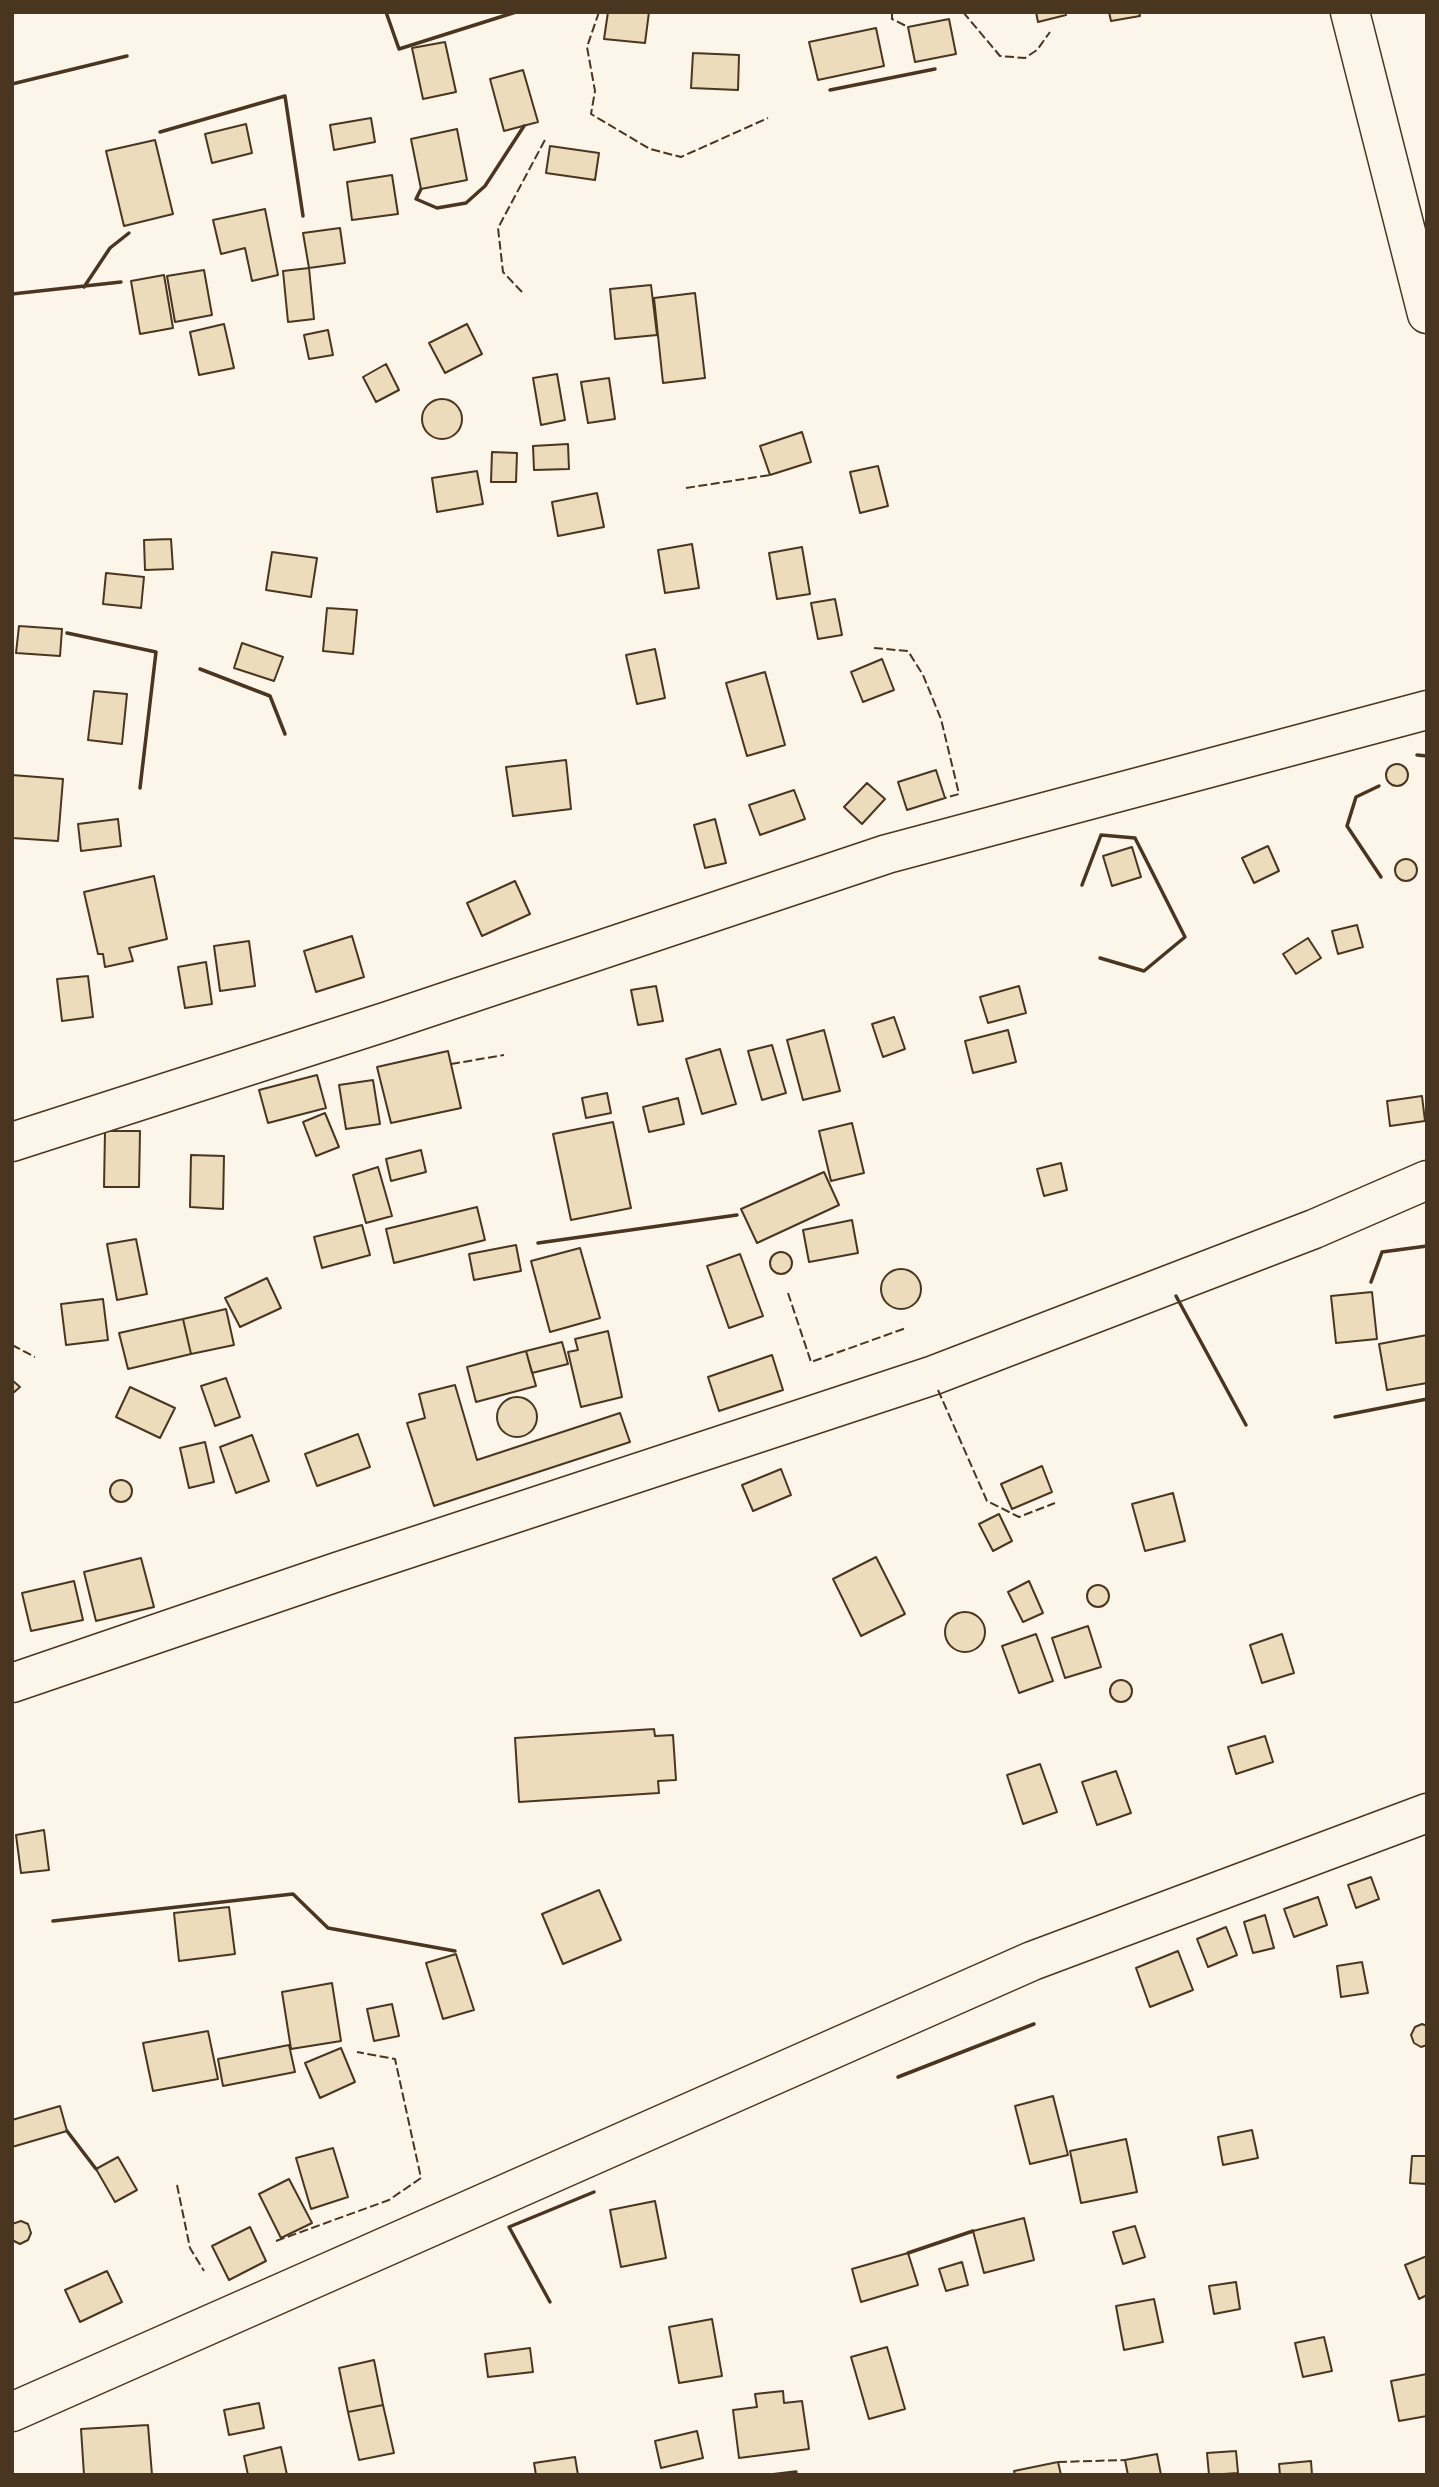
<!DOCTYPE html>
<html>
<head>
<meta charset="utf-8">
<style>
	body { margin:0 }
	#map { position:relative; width:1439px; height:2487px; overflow:hidden; background:#fbf6e9; font-family:Raleway,sans-serif }
	canvas { display:block }
	.frame { position:absolute; inset:0; border:14px solid #4a3520; pointer-events:none }
</style>
</head>
<body>
<div id="map">
<canvas width="1439" height="2487"></canvas>
<div class="frame"></div>
</div>
<script>
const g = document.querySelector('canvas').getContext('2d');
g.lineJoin = 'round';
function paint(path, color) { g.fillStyle = color; g.fill(path, 'evenodd'); }
const poly = rows => new Path2D(rows.map(r => 'M' + r).join(''));
function stroke(path, color, width, dash) { g.strokeStyle = color; g.lineWidth = width; g.lineCap = dash ? 'butt' : 'round'; g.setLineDash(dash || []); g.stroke(path); }
const building = poly([
	[608,12,649,12,645,43,604,39,608,12],
	[1036,12,1065,12,1066,15,1038,22,1036,12],
	[1109,12,1139,12,1140,16,1111,21,1109,12],
	[949,19,956,54,915,62,908,27,949,19],
	[876,28,884,66,818,80,809,42,876,28],
	[445,42,456,92,423,99,412,48,445,42],
	[693,53,739,55,738,90,691,88,693,53],
	[523,70,538,122,504,131,490,79,523,70],
	[371,118,375,142,334,150,330,125,371,118],
	[246,124,252,153,212,163,205,134,246,124],
	[457,129,467,180,421,189,411,139,457,129],
	[155,140,173,214,124,226,106,151,155,140],
	[550,146,599,153,595,180,546,173,550,146],
	[392,175,398,214,352,220,347,182,392,175],
	[265,209,278,275,252,281,245,248,221,254,213,220,265,209],
	[340,228,345,263,309,268,303,233,340,228],
	[309,268,314,319,288,322,283,271,309,268],
	[204,270,212,315,175,322,167,276,204,270],
	[164,275,173,328,140,334,131,281,164,275],
	[651,285,657,335,615,339,610,289,651,285],
	[695,293,705,378,663,383,654,298,695,293],
	[224,324,234,368,199,375,190,332,224,324],
	[467,324,482,354,445,373,429,343,467,324],
	[328,330,333,355,309,359,304,335,328,330],
	[386,364,399,390,376,402,363,377,386,364],
	[557,374,565,420,541,425,533,378,557,374],
	[609,378,615,419,588,423,581,382,609,378],
	'422 419a20 20 0 1 1 40 0a20 20 0 1 1-40 0Z',
	[802,432,811,462,770,475,760,446,802,432],
	[568,444,569,469,534,470,533,446,568,444],
	[492,452,517,453,516,482,491,482,492,452],
	[878,466,888,506,860,513,850,472,878,466],
	[477,471,483,504,437,512,432,478,477,471],
	[597,493,604,527,558,536,552,502,597,493],
	[171,539,173,569,145,570,144,540,171,539],
	[692,544,699,588,665,593,658,550,692,544],
	[802,547,810,594,777,599,769,553,802,547],
	[272,552,317,558,311,597,266,590,272,552],
	[106,573,144,577,141,608,103,604,106,573],
	[835,599,842,635,818,639,811,603,835,599],
	[327,608,357,610,353,654,323,651,327,608],
	[19,626,62,629,60,656,16,653,19,626],
	[242,643,283,657,274,681,234,668,242,643],
	[655,649,665,698,637,704,626,655,655,649],
	[882,659,894,690,863,702,851,672,882,659],
	[765,672,785,745,747,756,726,683,765,672],
	[94,691,127,694,122,744,88,740,94,691],
	[566,760,571,809,513,816,506,767,566,760],
	'1386 775a11 11 0 1 1 22 0a11 11 0 1 1-22 0Z',
	[936,770,945,798,907,810,898,782,936,770],
	[12,775,63,779,58,841,12,838,12,775],
	[867,783,885,799,862,824,844,807,867,783],
	[794,790,805,819,760,835,749,805,794,790],
	[118,819,121,846,81,851,78,824,118,819],
	[715,819,726,863,705,868,694,825,715,819],
	[1268,846,1279,871,1254,883,1242,858,1268,846],
	[1132,847,1141,877,1112,886,1103,856,1132,847],
	'1395 870a11 11 0 1 1 22 0a11 11 0 1 1-22 0Z',
	[154,876,167,939,129,948,133,961,105,967,103,954,98,954,84,892,154,876],
	[515,881,530,914,482,936,467,903,515,881],
	[1357,925,1363,947,1338,954,1332,931,1357,925],
	[352,936,364,977,316,992,304,951,352,936],
	[1308,938,1321,958,1296,974,1283,954,1308,938],
	[249,941,255,986,220,991,214,946,249,941],
	[206,962,212,1004,185,1008,178,967,206,962],
	[88,976,93,1017,62,1021,57,979,88,976],
	[656,986,663,1021,638,1025,631,990,656,986],
	[1019,986,1026,1013,988,1023,980,997,1019,986],
	[894,1017,905,1049,883,1057,872,1024,894,1017],
	[824,1030,840,1091,803,1100,787,1040,824,1030],
	[1008,1030,1016,1062,973,1073,965,1041,1008,1030],
	[772,1045,786,1093,762,1100,748,1051,772,1045],
	[720,1049,736,1104,702,1114,686,1059,720,1049],
	[448,1051,461,1108,391,1123,377,1067,448,1051],
	[317,1075,326,1108,268,1123,259,1090,317,1075],
	[373,1080,380,1124,346,1129,339,1085,373,1080],
	[607,1093,611,1113,586,1118,582,1098,607,1093],
	[1422,1096,1425,1121,1390,1126,1387,1101,1422,1096],
	[678,1098,684,1124,649,1132,643,1107,678,1098],
	[325,1113,339,1147,316,1156,303,1122,325,1113],
	[613,1122,631,1208,571,1220,553,1134,613,1122],
	[852,1123,864,1173,831,1181,819,1131,852,1123],
	[105,1131,140,1131,139,1187,104,1187,105,1131],
	[421,1150,426,1172,391,1181,386,1159,421,1150],
	[191,1155,224,1156,223,1209,190,1207,191,1155],
	[1061,1163,1067,1190,1044,1196,1037,1169,1061,1163],
	[378,1167,392,1216,366,1223,353,1175,378,1167],
	[824,1172,839,1205,757,1243,741,1209,824,1172],
	[477,1207,485,1240,394,1263,386,1229,477,1207],
	[852,1220,858,1253,809,1262,803,1230,852,1220],
	[362,1225,370,1255,322,1268,314,1237,362,1225],
	[136,1239,147,1294,117,1300,107,1244,136,1239],
	[516,1245,521,1271,474,1280,469,1254,516,1245],
	[580,1248,600,1318,550,1332,531,1261,580,1248],
	'770 1263a11 11 0 1 1 22 0a11 11 0 1 1-22 0Z',
	[740,1254,763,1316,729,1328,707,1266,740,1254],
	'881 1289a20 20 0 1 1 40 0a20 20 0 1 1-40 0Z',
	[267,1278,281,1308,240,1327,225,1298,267,1278],
	[1372,1292,1377,1339,1336,1343,1331,1296,1372,1292],
	[103,1299,108,1340,66,1345,61,1304,103,1299],
	[226,1309,234,1345,191,1354,183,1319,226,1309],
	[183,1319,191,1354,128,1369,119,1333,183,1319],
	[608,1331,622,1397,581,1407,568,1352,578,1350,575,1339,608,1331],
	[1427,1335,1427,1383,1387,1390,1379,1344,1427,1335],
	[562,1342,568,1364,532,1373,526,1351,562,1342],
	[526,1351,536,1386,476,1402,467,1367,526,1351],
	[772,1355,783,1390,719,1411,708,1377,772,1355],
	[226,1378,240,1417,215,1426,201,1386,226,1378],
	[12,1380,20,1387,12,1394,12,1380],
	[455,1385,477,1460,620,1413,630,1442,434,1506,407,1423,425,1418,419,1394,455,1385],
	[130,1387,175,1408,160,1438,116,1417,130,1387],
	'497 1417a20 20 0 1 1 40 0a20 20 0 1 1-40 0Z',
	[358,1434,370,1467,317,1486,305,1454,358,1434],
	[252,1435,269,1481,236,1493,220,1447,252,1435],
	[205,1442,214,1482,189,1488,180,1448,205,1442],
	[1042,1466,1052,1492,1012,1509,1001,1484,1042,1466],
	[781,1469,791,1495,753,1511,742,1485,781,1469],
	'110 1491a11 11 0 1 1 22 0a11 11 0 1 1-22 0Z',
	[1173,1493,1185,1541,1145,1551,1132,1504,1173,1493],
	[999,1514,1012,1541,993,1551,979,1524,999,1514],
	[876,1557,905,1614,861,1636,833,1579,876,1557],
	[141,1558,154,1607,96,1621,84,1572,141,1558],
	[74,1581,83,1620,31,1631,22,1593,74,1581],
	[1029,1581,1043,1613,1023,1622,1008,1592,1029,1581],
	'1087 1596a11 11 0 1 1 22 0a11 11 0 1 1-22 0Z',
	'945 1632a20 20 0 1 1 40 0a20 20 0 1 1-40 0Z',
	[1088,1626,1101,1667,1065,1678,1052,1638,1088,1626],
	[1036,1634,1053,1681,1019,1693,1002,1646,1036,1634],
	[1282,1634,1294,1673,1262,1683,1250,1645,1282,1634],
	'1110 1691a11 11 0 1 1 22 0a11 11 0 1 1-22 0Z',
	[654,1729,655,1736,673,1735,676,1780,658,1781,659,1793,519,1802,515,1738,654,1729],
	[1265,1736,1273,1762,1236,1774,1228,1747,1265,1736],
	[1040,1764,1057,1812,1023,1824,1007,1775,1040,1764],
	[1116,1771,1131,1813,1097,1825,1082,1782,1116,1771],
	[44,1830,49,1870,21,1873,16,1835,44,1830],
	[1371,1877,1379,1899,1356,1908,1348,1885,1371,1877],
	[599,1890,621,1940,563,1964,542,1914,599,1890],
	[1318,1897,1327,1925,1294,1937,1284,1909,1318,1897],
	[229,1907,235,1954,179,1961,174,1913,229,1907],
	[1265,1915,1274,1948,1253,1953,1244,1922,1265,1915],
	[1226,1927,1237,1955,1208,1967,1197,1939,1226,1927],
	[1178,1951,1193,1990,1150,2007,1136,1968,1178,1951],
	[456,1954,474,2010,443,2019,426,1963,456,1954],
	[1362,1962,1368,1993,1341,1997,1337,1966,1362,1962],
	[332,1983,341,2041,291,2049,282,1992,332,1983],
	[392,2004,399,2036,374,2041,367,2009,392,2004],
	[1422,2024,1427,2026,1427,2045,1421,2047,1414,2043,1411,2035,1415,2027,1422,2024],
	[208,2031,218,2079,153,2091,143,2043,208,2031],
	[289,2045,295,2072,223,2086,218,2059,289,2045],
	[341,2048,355,2082,320,2098,305,2063,341,2048],
	[1053,2096,1068,2155,1030,2164,1015,2106,1053,2096],
	[60,2106,67,2131,12,2147,12,2120,60,2106],
	[1252,2130,1258,2158,1223,2165,1218,2137,1252,2130],
	[1126,2139,1137,2192,1081,2203,1070,2151,1126,2139],
	[333,2148,348,2197,311,2209,296,2158,333,2148],
	[1412,2156,1427,2156,1427,2184,1410,2183,1412,2156],
	[118,2157,137,2190,115,2202,96,2169,118,2157],
	[289,2179,312,2223,281,2238,259,2194,289,2179],
	[655,2201,666,2258,621,2267,610,2210,655,2201],
	[1024,2218,1034,2260,984,2273,973,2231,1024,2218],
	[21,2221,28,2224,31,2233,28,2240,20,2244,12,2240,12,2224,21,2221],
	[1135,2226,1145,2257,1123,2264,1113,2232,1135,2226],
	[250,2227,266,2261,229,2280,212,2246,250,2227],
	[908,2253,918,2285,861,2302,852,2269,908,2253],
	[1427,2256,1427,2295,1419,2299,1405,2265,1427,2256],
	[962,2262,968,2285,946,2291,939,2269,962,2262],
	[107,2271,122,2302,80,2322,65,2290,107,2271],
	[1236,2282,1240,2309,1214,2314,1209,2286,1236,2282],
	[1154,2299,1163,2342,1124,2350,1116,2306,1154,2299],
	[712,2319,722,2376,679,2383,669,2327,712,2319],
	[1324,2337,1332,2371,1303,2377,1295,2343,1324,2337],
	[887,2347,905,2409,869,2419,851,2357,887,2347],
	[530,2348,533,2372,488,2377,485,2354,530,2348],
	[374,2360,383,2405,348,2412,339,2368,374,2360],
	[1427,2374,1427,2416,1399,2421,1391,2381,1427,2374],
	[783,2391,784,2403,802,2401,809,2449,739,2458,733,2410,757,2407,755,2394,783,2391],
	[259,2403,264,2428,229,2435,224,2410,259,2403],
	[383,2405,394,2453,359,2460,348,2412,383,2405],
	[148,2425,152,2475,84,2475,81,2429,148,2425],
	[697,2431,703,2458,661,2468,655,2441,697,2431],
	[281,2447,287,2475,248,2475,244,2456,281,2447],
	[1236,2451,1238,2473,1209,2475,1207,2453,1236,2451],
	[1157,2454,1161,2475,1128,2475,1125,2460,1157,2454],
	[575,2457,578,2475,536,2475,534,2463,575,2457],
	[1311,2461,1312,2475,1280,2475,1279,2464,1311,2461],
	[1058,2462,1061,2475,1015,2475,1014,2471,1058,2462]
]);
const minor = poly([
	[1350,12,1427,314],
	[12,1142,388,1021,887,854,1427,710],
	[12,1683,337,1572,934,1375,1314,1229,1427,1180],
	[12,2412,1032,1961,1427,1813]
]);
const fence = poly([
	[599,12,587,47,595,91,591,114,650,149,681,157,768,118],
	[892,12,892,19,908,27],
	[963,12,1000,56,1025,58,1037,50,1050,32],
	[522,292,503,272,498,228,546,138],
	[686,488,770,475],
	[874,648,908,651,923,675,941,719,959,794,945,798],
	[451,1064,504,1055],
	[788,1293,811,1362,906,1328],
	[12,1345,35,1357],
	[938,1390,987,1501,1019,1517,1055,1503],
	[177,2185,190,2248,204,2271],
	[276,2241,389,2200,421,2178,395,2059,357,2052],
	[1058,2462,1125,2460]
]);
const wall = poly([
	[386,12,399,49,516,12],
	[12,84,127,56],
	[830,90,935,69],
	[160,132,285,96,303,216],
	[421,189,416,199,437,208,466,203,485,186,524,126],
	[84,287,110,248,129,233],
	[12,294,121,282],
	[67,633,156,652,140,788],
	[200,669,270,696,285,734],
	[1417,755,1427,756],
	[1379,786,1356,797,1347,826,1381,877],
	[1082,885,1101,835,1135,838,1185,937,1144,971,1100,958],
	[538,1243,737,1215],
	[1371,1282,1382,1252,1427,1246],
	[1176,1296,1246,1425],
	[1335,1417,1427,1399],
	[53,1921,293,1894,328,1928,455,1951],
	[898,2077,1034,2024],
	[67,2131,96,2169],
	[908,2253,973,2231],
	[550,2302,509,2227,594,2192],
	[771,2475,796,2472]
]);
paint(building, '#ecdcbc');
stroke(building, '#4a3520', 2);
stroke(minor, '#4a3520', 41);
stroke(minor, '#fbf6e9', 38);
stroke(fence, '#4a3520', 2, [9, 3.5]);
stroke(wall, '#4a3520', 3.5);
</script>
</body>
</html>
